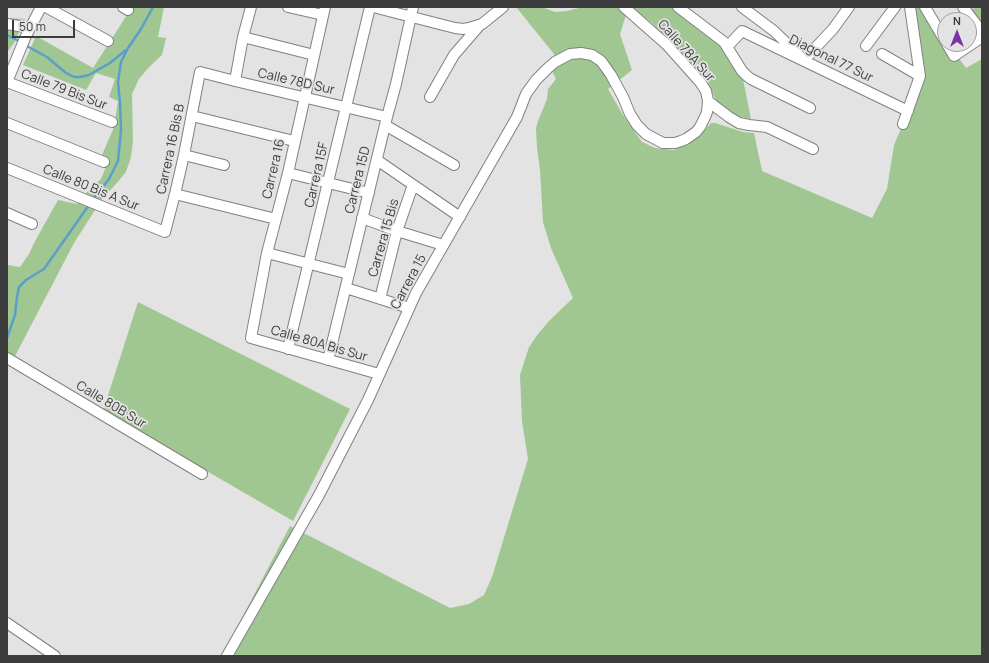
<!DOCTYPE html>
<html>
<head>
<meta charset="utf-8">
<style>
	body { margin:0 }
	#map { position:relative; width:989px; height:663px; overflow:hidden; background:#e3e3e4; font-family:Manrope,sans-serif }
	canvas { display:block }
	.frame { position:absolute; inset:0; border:8px solid #3c3c3c; pointer-events:none }
	.north { position:absolute; left:937px; top:12px; width:40px; height:40px; box-sizing:border-box; background:#e3e3e4; border:1px solid #a0a0a1; border-radius:50%; rotate:0deg; font-size:11px; font-weight:700; line-height:16px; text-align:center; color:#3c3c3c }
	.north::after { content:''; display:block; margin:auto; width:14px; height:18px; background:#7d33a6; clip-path:polygon(50% 0,100% 100%,50% 72%,0 100%) }
	.scale { position:absolute; left:12px; top:20px; width:63px; height:18px; box-sizing:border-box; border:2px solid #3c3c3c; border-top:0; padding-left:5px; font-size:12px; line-height:14px; white-space:nowrap; color:#3c3c3c; -webkit-text-stroke:3px #e3e3e4; paint-order:stroke }
</style>
</head>
<body>
<div id="map">
<canvas width="989" height="663"></canvas>
<div class="frame"></div>
<div class="north">N</div>
<div class="scale">50 m</div>
</div>
<script>
const g = document.querySelector('canvas').getContext('2d');
g.lineJoin = 'round';
function paint(path, color) { g.fillStyle = color; g.fill(path, 'evenodd'); }
const poly = rows => new Path2D(rows.map(r => 'M' + r).join(''));
function stroke(path, color, width, dash) { g.strokeStyle = color; g.lineWidth = width; g.lineCap = dash ? 'butt' : 'round'; g.setLineDash(dash || []); g.stroke(path); }
function write(font, color, halo, rows, align = 'center') {
  g.font = font + ' Manrope,sans-serif'; g.lineWidth = 3.5; g.setLineDash([]); g.textBaseline = 'middle'; g.strokeStyle = halo; g.fillStyle = color; for (const [text, x, y, turn = 0] of rows) {
    g.save(); g.translate(x, y); g.rotate((+turn || 0) * Math.PI / 180); g.textAlign = isNaN(turn) ? turn : align; if (halo) g.strokeText(text, 0, 0); g.fillText(text, 0, 0); g.restore();
  }
}
const green = poly([
	[132,7,164,7,158,37,166,38,162,55,149,67,139,79,132,94,133,141,131,157,126,172,116,184,102,199,74,243,14,358,7,366,7,265,20,267,29,254,34,243,58,200,77,204,86,193,101,179,109,159,102,155,114,127,118,101,109,97,115,79,96,73,86,90,23,65,36,36,93,68],
	[516,7,542,7,555,12,567,11,583,7,615,7,620,9,626,15,620,34,632,70,608,89,623,115,642,142,655,148,674,150,687,144,700,135,711,123,715,123,743,132,754,133,762,171,872,218,887,189,894,145,903,124,922,73,911,7,922,7,966,68,982,59,982,656,222,656,290,526,450,608,469,604,484,595,492,577,528,459,522,421,520,375,529,347,538,334,550,320,573,298,551,248,543,222,540,170,537,147,536,128,538,121,547,99,548,89,556,79,552,71,554,54],
	[632,7,672,7,719,43,742,74,751,119,741,117,726,109,716,101,709,84,704,77,677,48,652,23],
	[975,7,982,7,982,27,970,11],
	[7,18,25,19,14,43,9,50,7,51],
	[138,302,350,409,293,521,103,411]
]);
const stream = poly([
	[7,35,21,42],
	[25,45,47,57,66,73,74,77,80,77,89,75,110,63,126,50],
	[93,199,109,179,118,161,121,130,120,103,118,82,121,62,128,48,141,29,153,7],
	[7,338,15,315,17,297,19,287,26,280,44,269,89,205]
]);
const minor = poly([
	[46,7,108,41],
	[123,7,128,10],
	[288,7,323,15],
	[325,7,288,173,267,253,251,338,379,374],
	[373,7,455,28,463,29,469,28,482,24,503,7],
	[624,7,667,45,700,82,706,91,708,101,717,108,729,117,739,123,749,125,767,127,813,149],
	[678,7,724,42,742,71,747,76,751,79,810,108],
	[742,7,774,31,804,60,833,29,849,7],
	[925,7,945,41],
	[963,7,982,32],
	[7,24,30,28],
	[243,37,314,55],
	[947,44,954,56,982,37],
	[866,46,895,7],
	[727,47,742,31,908,111],
	[882,54,920,76],
	[235,81,243,37,251,7],
	[7,82,112,122],
	[7,82,25,38,41,7],
	[430,97,454,55,479,26],
	[192,116,294,141],
	[7,123,104,162],
	[903,124,920,76,910,7],
	[385,125,454,165],
	[184,155,224,165],
	[377,160,460,217],
	[7,168,165,232,175,194,184,155,200,72,235,81,387,117],
	[288,173,369,193],
	[175,194,276,219],
	[7,213,32,224],
	[362,218,397,231,443,245],
	[267,253,349,274],
	[346,288,409,308],
	[380,299,397,231,413,185],
	[288,349,370,7],
	[7,358,202,474],
	[328,360,387,117,396,84,413,7],
	[7,623,55,656],
	[227,656,319,495,368,400,416,293,517,117,526,94,536,80,548,68,555,62,570,54,581,53,592,55,601,61,604,65,611,75,623,97,630,114,637,125,646,134,663,143,675,143,681,141,686,139,696,132,700,127,705,117,707,112,708,101]
]);
const streetNames = [
	["Calle 78A Sur",686,51,48],
	["Diagonal 77 Sur",831,59,26],
	["Calle 78D Sur",296,82,13],
	["Calle 79 Bis Sur",64,90,21],
	["Carrera 16 Bis B",171,149,-78],
	["Carrera 16",274,169,-77],
	["Carrera 15F",317,175,-77],
	["Carrera 15D",358,180,-76],
	["Calle 80 Bis A Sur",91,188,22],
	["Carrera 15 Bis",384,238,-74],
	["Carrera 15",409,282,-62],
	["Calle 80A Bis Sur",319,344,16],
	["Calle 80B Sur",111,405,31]
];
paint(green, '#a0c791');
stroke(stream, '#5b9eca', 2.5);
stroke(minor, '#808081', 12);
stroke(minor, '#fff', 10);
write('13px', '#3c3c3c', '#e3e3e4', streetNames);
</script>
</body>
</html>
